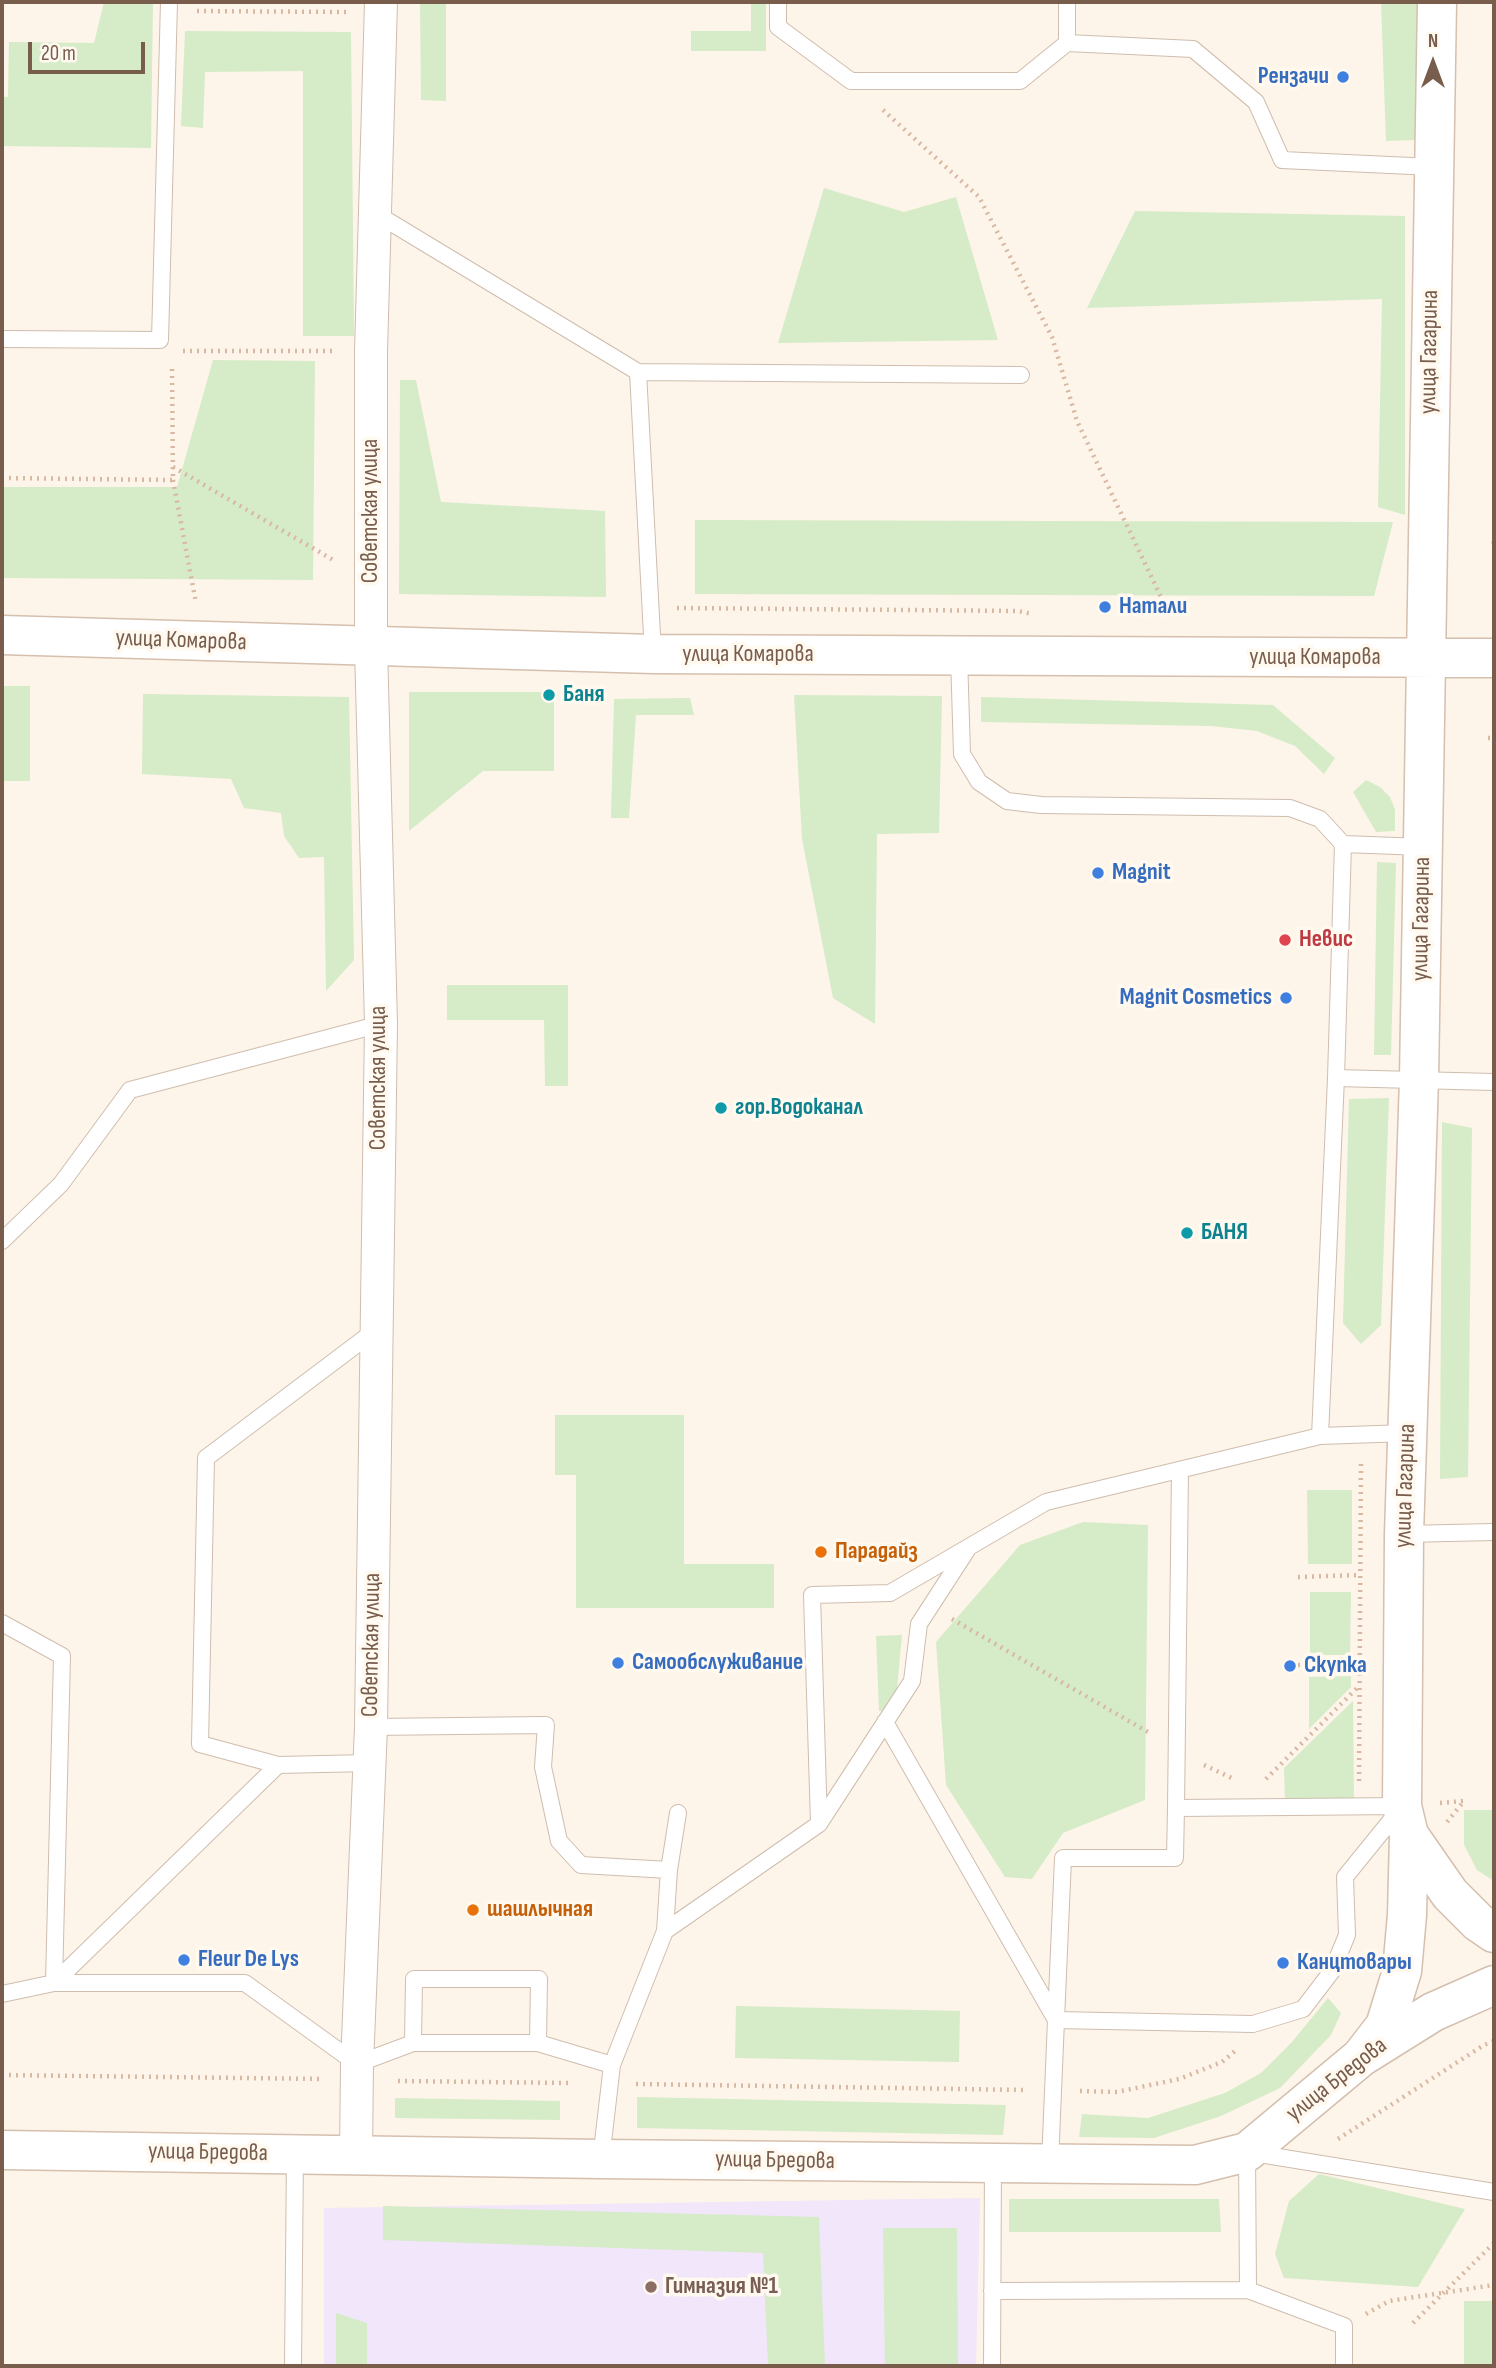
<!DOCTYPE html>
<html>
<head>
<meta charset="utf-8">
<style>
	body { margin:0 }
	#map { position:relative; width:1496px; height:2368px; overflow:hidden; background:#fdf5e9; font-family:"Sofia Sans Condensed",sans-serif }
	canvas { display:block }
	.frame { position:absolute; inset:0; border:4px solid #785c4c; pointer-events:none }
	.north { position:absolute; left:1398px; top:28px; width:70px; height:70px; -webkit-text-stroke:5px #fff9f0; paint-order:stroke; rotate:0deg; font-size:19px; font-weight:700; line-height:28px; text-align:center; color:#785c4c }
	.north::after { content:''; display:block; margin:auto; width:24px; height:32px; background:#785c4c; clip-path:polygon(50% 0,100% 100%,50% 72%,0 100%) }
	.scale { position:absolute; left:28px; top:42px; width:117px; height:32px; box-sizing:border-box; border:4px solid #785c4c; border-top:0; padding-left:9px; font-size:21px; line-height:24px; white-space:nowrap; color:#785c4c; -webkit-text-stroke:5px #fff9f0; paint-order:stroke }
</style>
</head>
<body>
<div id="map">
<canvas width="1496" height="2368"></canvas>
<div class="frame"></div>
<div class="north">N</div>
<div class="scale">20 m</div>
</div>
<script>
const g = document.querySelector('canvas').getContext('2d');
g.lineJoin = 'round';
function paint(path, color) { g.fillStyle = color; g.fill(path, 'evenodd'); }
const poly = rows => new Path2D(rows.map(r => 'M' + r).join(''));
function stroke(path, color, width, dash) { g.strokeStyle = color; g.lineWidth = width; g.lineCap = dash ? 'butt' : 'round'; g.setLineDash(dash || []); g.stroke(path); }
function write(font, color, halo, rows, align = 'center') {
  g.font = font + ' "Sofia Sans Condensed",sans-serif'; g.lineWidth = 7; g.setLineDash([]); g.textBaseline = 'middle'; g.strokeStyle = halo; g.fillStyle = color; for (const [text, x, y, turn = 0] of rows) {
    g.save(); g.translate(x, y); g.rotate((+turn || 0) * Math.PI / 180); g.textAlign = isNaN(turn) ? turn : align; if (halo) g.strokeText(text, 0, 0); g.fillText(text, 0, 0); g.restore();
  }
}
const education = poly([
	[980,2198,976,2366,324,2366,324,2208]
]);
const green = poly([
	[104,2,153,2,151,148,2,146,2,97,8,97,9,42,94,43],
	[420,2,446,2,446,101,421,100],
	[751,2,766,2,766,51,691,51,691,31,751,31],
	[1381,2,1417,2,1417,140,1386,141],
	[185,31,351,32,354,336,303,336,303,71,205,72,203,128,181,126],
	[824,188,904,212,956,197,998,340,778,343],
	[1135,211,1405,216,1405,515,1378,507,1382,299,1087,308],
	[213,360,315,361,313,580,2,578,2,487,177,487],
	[400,380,416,380,441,502,605,511,606,597,399,594],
	[695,520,1393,522,1374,596,695,594],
	[2,686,30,686,30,781,2,781],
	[409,692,554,692,554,771,483,771,409,831],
	[143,694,349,697,354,960,326,991,324,857,299,858,284,836,281,813,244,808,231,779,142,774],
	[794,695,942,696,939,833,877,834,875,1024,833,998,802,839],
	[981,697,1273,705,1335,758,1324,774,1295,746,1257,731,1211,726,981,722],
	[690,698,694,715,636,715,629,818,611,818,614,699],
	[1366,780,1380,787,1390,797,1395,810,1395,831,1376,832,1353,792],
	[1377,862,1396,863,1391,1055,1374,1055],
	[447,985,568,985,568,1086,545,1086,544,1020,447,1020],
	[1389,1098,1381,1325,1361,1344,1343,1323,1349,1099],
	[1442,1122,1472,1128,1468,1477,1440,1479],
	[555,1415,684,1415,684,1564,774,1564,774,1608,576,1608,576,1475,555,1475],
	[1307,1490,1352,1490,1352,1564,1308,1564],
	[1083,1522,1148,1525,1145,1800,1063,1833,1032,1879,1005,1877,946,1785,936,1642,1020,1545],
	[1310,1592,1351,1592,1350,1655,1310,1655],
	[902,1635,895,1710,879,1711,876,1636],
	[1351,1676,1351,1687,1309,1729,1309,1677],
	[1353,1701,1354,1801,1285,1802,1284,1768],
	[1464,1810,1494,1810,1494,1881,1477,1870,1464,1845],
	[1328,1998,1341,2013,1331,2035,1280,2088,1221,2116,1154,2138,1079,2137,1082,2114,1148,2118,1225,2093,1261,2073,1292,2042],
	[736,2006,960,2011,959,2062,735,2058],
	[637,2097,1006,2105,1003,2135,637,2128],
	[395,2098,560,2101,560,2120,395,2118],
	[1319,2174,1465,2209,1418,2287,1284,2278,1275,2254,1289,2201],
	[1009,2199,1219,2199,1221,2232,1009,2232],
	[383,2206,819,2217,825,2366,768,2366,763,2253,383,2240],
	[883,2228,957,2228,958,2366,885,2366],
	[1464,2301,1494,2301,1494,2364,1464,2364],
	[336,2313,367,2323,367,2366,336,2366]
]);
const path = poly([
	[197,11,346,12],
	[883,110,979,197,1052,337,1077,421,1171,618],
	[183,351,336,351],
	[173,467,335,561],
	[2,478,173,480,172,365],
	[173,480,196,603],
	[1492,541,1494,542],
	[677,608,1018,611,1032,614],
	[1488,738,1494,738],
	[1298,1577,1360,1575],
	[952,1619,1148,1732],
	[1298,1665,1359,1663],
	[1204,1765,1234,1779],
	[1266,1779,1359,1686],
	[1359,1781,1361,1460],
	[1440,1803,1464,1801,1447,1822],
	[2,2075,323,2079],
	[398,2081,568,2083],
	[636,2084,1026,2090],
	[1080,2091,1117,2092,1179,2079,1222,2062,1235,2051],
	[1338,2139,1484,2045,1494,2041],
	[1366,2314,1389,2301,1494,2285],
	[1413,2323,1494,2243]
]);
const lane = poly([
	[778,2,778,27,851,81,1020,81,1067,43,1067,2],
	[1067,43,1193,49,1256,102,1282,160,1433,167],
	[375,213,638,372,653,654],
	[2,339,160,340,169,2],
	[638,372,1021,375],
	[959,656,962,754,979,782,1007,801,1041,805,1290,808,1320,819,1343,844],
	[1336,1078,1343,844,1423,847],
	[2,1241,61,1184,130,1090,381,1024],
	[1320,1436,1336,1078,1494,1082],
	[1180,1470,1176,1808,1402,1806],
	[1404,1534,1494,1532],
	[2,1623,62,1656,54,1983,2,1994],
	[885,1722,1056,2020,1050,2163],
	[371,1727,546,1725,543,1767,559,1841,581,1865,669,1870],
	[278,1765,200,1744,206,1458,377,1329],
	[1176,1808,1175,1858,1063,1858,1056,2020,1253,2024,1303,2009,1332,1971,1347,1935,1345,1877,1401,1808],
	[819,1824,912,1681,919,1624,967,1550],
	[665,1931,819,1824,812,1595,890,1593,1046,1502,1320,1436,1407,1433],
	[414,1979,539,1979,538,2043,413,2043,414,1979],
	[54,1983,245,1983,357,2064,413,2043,538,2043,612,2065],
	[54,1983,278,1765,369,1763],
	[601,2159,612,2065,665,1931,669,1870,678,1813],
	[992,2291,1248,2290],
	[293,2366,295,2155],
	[992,2366,993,2164],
	[1344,2366,1344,2326,1248,2290,1247,2152,1494,2192]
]);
const street = poly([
	[356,2155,357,2064,371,1727,381,1024,371,647,371,351,381,2]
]);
const secondary = poly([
	[2,635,653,654,1494,658],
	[1409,1835,1450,1894,1478,1922,1494,1933],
	[1361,2057,1385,2026,1402,1971,1407,1915,1409,1835,1402,1806,1404,1534,1419,1079,1437,2],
	[2,2150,601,2159,1195,2165,1247,2152,1361,2057,1433,2012,1494,1985]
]);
const markers = [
	[1343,77,7,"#3f7fe0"],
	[1105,607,7,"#3f7fe0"],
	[549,695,7,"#0f9aa8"],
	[1098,873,7,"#3f7fe0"],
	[1285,940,7,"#e0444e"],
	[1286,998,7,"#3f7fe0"],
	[721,1108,7,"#0f9aa8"],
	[1187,1233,7,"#0f9aa8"],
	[821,1552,7,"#e8710a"],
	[618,1663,7,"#3f7fe0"],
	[1290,1666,7,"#3f7fe0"],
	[473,1910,7,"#e8710a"],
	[184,1960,7,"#3f7fe0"],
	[1283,1963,7,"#3f7fe0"],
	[651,2287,7,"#8d6e63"]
];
const shopNames = [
	["Рензачи",1329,77,"right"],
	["Натали",1119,607],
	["Magnit",1112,873],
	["Magnit Cosmetics",1272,998,"right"],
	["Самообслуживание",632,1663],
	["Скупка",1304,1666],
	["Fleur De Lys",198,1960],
	["Канцтовары",1297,1963]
];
const streetNames = [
	["улица Гагарина",1430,352,-89],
	["Советская улица",371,511,-90],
	["улица Комарова",181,641,2],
	["улица Комарова",748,655],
	["улица Комарова",1315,658],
	["улица Гагарина",1422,919,-89],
	["Советская улица",379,1078,-90],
	["улица Гагарина",1406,1486,-88],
	["Советская улица",372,1645,-89],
	["улица Бредова",1337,2080,-38],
	["улица Бредова",208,2153,1],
	["улица Бредова",775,2161,1]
];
const cultureNames = [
	["Баня",563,695],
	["гор.Водоканал",735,1108],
	["БАНЯ",1201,1233]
];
const healthNames = [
	["Невис",1299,940]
];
const foodNames = [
	["Парадайз",835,1552],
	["шашлычная",487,1910]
];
const educationNames = [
	["Гимназия №1",665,2287]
];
paint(education, '#f2e6fa');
paint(green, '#d6ebc7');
stroke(lane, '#cfbdae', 18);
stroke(street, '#cfbdae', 34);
stroke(secondary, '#d5bfae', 41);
stroke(path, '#d8b8a3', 4.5, [2, 5]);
stroke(lane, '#fff', 16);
stroke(street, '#fff', 32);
stroke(secondary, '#fff', 38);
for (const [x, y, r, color] of markers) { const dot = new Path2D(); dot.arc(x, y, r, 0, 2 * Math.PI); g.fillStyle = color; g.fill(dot); stroke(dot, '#fff9f0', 2.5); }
write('bold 24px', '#366cbe', '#fff9f0', shopNames, 'left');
write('24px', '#785c4c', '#fff9f0', streetNames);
write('bold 24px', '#0d838f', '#fff9f0', cultureNames, 'left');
write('bold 24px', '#be3a42', '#fff9f0', healthNames, 'left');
write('bold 24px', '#c56008', '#fff9f0', foodNames, 'left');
write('bold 24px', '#785e54', '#fff9f0', educationNames, 'left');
</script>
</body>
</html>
